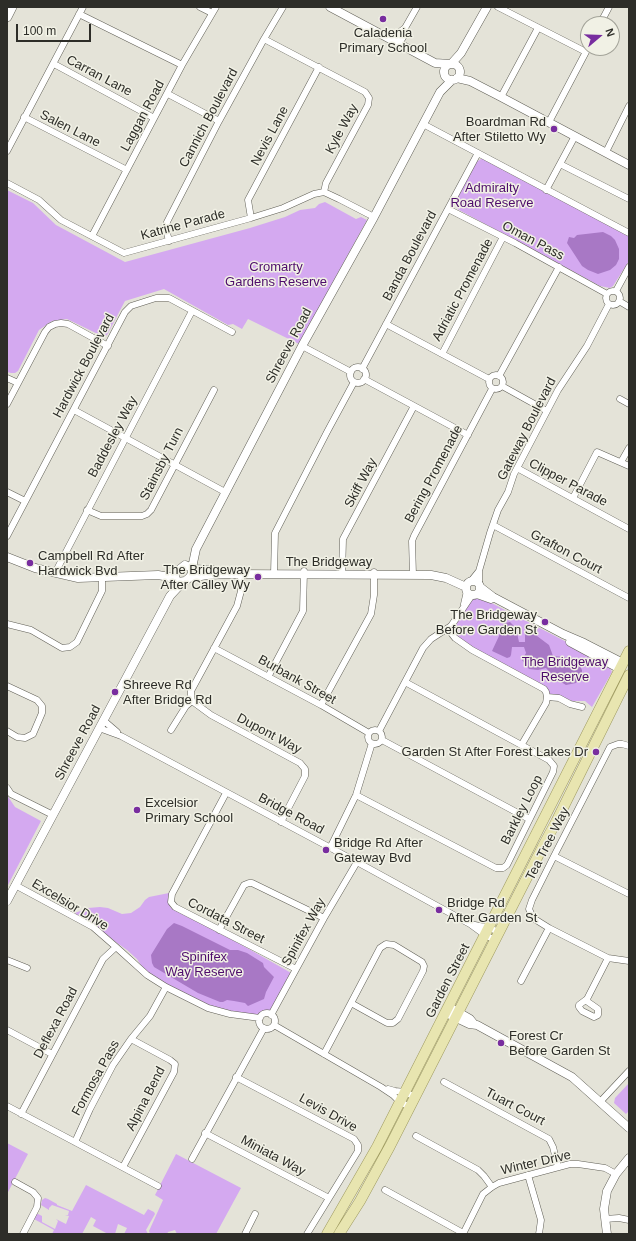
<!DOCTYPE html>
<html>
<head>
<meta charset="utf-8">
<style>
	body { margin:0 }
	#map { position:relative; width:636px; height:1241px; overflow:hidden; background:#e4e3d8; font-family:Helvetica,sans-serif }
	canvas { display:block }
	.frame { position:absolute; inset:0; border:8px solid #2d2d28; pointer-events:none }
	.north { position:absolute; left:580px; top:16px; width:40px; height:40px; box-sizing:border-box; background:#f1f1e5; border:1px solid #a3a399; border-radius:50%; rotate:71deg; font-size:11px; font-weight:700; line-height:16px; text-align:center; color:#2d2d28 }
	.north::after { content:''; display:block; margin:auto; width:14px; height:18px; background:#782d9f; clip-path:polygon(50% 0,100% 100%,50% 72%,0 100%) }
	.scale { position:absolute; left:16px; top:24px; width:75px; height:18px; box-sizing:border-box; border:2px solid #2d2d28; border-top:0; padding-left:5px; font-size:12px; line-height:14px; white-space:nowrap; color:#2d2d28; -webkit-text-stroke:3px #f1f1e5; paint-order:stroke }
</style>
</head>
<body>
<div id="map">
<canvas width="636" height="1241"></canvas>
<div class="frame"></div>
<div class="north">N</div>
<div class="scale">100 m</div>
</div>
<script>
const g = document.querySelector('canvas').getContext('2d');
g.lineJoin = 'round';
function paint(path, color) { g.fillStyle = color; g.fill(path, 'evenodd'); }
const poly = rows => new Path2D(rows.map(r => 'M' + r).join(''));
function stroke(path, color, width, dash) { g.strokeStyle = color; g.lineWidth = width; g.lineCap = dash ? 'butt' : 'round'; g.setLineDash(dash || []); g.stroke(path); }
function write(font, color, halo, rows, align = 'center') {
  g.font = font + ' Helvetica,sans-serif'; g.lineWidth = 3; g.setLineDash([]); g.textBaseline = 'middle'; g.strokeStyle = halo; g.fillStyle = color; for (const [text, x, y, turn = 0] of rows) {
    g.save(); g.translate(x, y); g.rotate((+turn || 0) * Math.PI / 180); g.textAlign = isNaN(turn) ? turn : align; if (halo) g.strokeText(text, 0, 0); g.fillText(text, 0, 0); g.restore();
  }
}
const green = poly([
	[483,158,629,236,629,261,613,286,610,288,600,286,459,210,456,207,456,200,476,162],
	[7,190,33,203,56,225,125,262,250,228,285,217,300,210,315,208,319,204,325,202,356,219,361,217,367,220,299,344,248,319,242,329,233,324,228,325,164,289,125,301,107,335,105,336,102,336,67,319,52,321,39,330,18,371,15,373,11,373,7,372],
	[477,597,480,597,607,663,612,672,592,707,585,701,572,701,557,695,550,694,546,687,474,649,458,638,455,633,455,627,467,606,473,599],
	[7,795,15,807,41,821,7,887],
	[169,893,169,903,171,908,233,940,293,974,273,1009,254,1017,208,1007,146,973,137,959,127,950,75,913,88,908,100,907,108,908,122,914,131,913,140,907,145,900,149,897],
	[629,1083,629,1113,628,1112,626,1114,614,1103,615,1098],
	[7,1143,28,1154,7,1194],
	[176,1154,241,1188,216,1234,177,1234,175,1230,168,1232,167,1234,150,1234,149,1231,163,1200,155,1195],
	[86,1185,144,1215,148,1209,154,1212,155,1214,146,1230,148,1234,124,1234,127,1228,118,1224,115,1234,108,1234,93,1226,96,1220,91,1217,82,1234,52,1234,54,1230,34,1219,36,1214,38,1214,42,1216,42,1222,55,1229,58,1221,56,1219,66,1224,69,1216,65,1215,68,1215,69,1211,52,1205,49,1208,49,1210,41,1205,42,1200,45,1198,48,1199,57,1204,57,1205,72,1211]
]);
const water = poly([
	[603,232,611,236,615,240,619,249,619,259,616,265,610,270,598,274,588,270,582,266,567,243,569,237,574,238,577,235],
	[510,622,516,628,519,642,525,642,525,630,530,627,536,633,537,636,549,645,553,656,573,658,575,659,576,662,580,663,580,666,582,670,582,674,576,683,566,685,556,679,546,668,538,670,529,669,522,660,526,653,524,647,512,647,511,655,510,657,507,658,492,651,499,636,502,626,505,623],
	[174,923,182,926,230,950,238,950,247,953,263,963,264,967,274,977,266,992,264,999,248,1006,245,1003,234,1001,227,1000,223,1002,220,1002,198,993,154,967,152,963,151,955,167,929]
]);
const minor = poly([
	[200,7,212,13],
	[498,7,586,52],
	[79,14,182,65],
	[600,24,609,7],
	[264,39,365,92,369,98,368,105,326,183,324,192],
	[395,42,401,31,405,28],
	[399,44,405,34,405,28,417,7],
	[54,64,154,118],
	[168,94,219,121],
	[501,97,538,28],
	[24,117,127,170],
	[549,122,588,48],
	[423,124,629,233],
	[7,151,83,7],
	[606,152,629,106],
	[560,164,629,199],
	[7,183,39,200,61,220,124,253,251,218,283,208,314,194,324,192,339,199,374,217],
	[546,190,575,136],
	[448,209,515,243,607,294],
	[251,218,248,200,319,67],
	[92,236,182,65,216,7],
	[169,241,166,229,167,222,219,121,264,39,283,7],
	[616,291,629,267],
	'606 298a7 7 0 1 1 14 0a7 7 0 1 1-14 0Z',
	[619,301,629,307],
	[386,324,489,379],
	[302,346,351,372],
	[442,354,503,237],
	'350 375a8 8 0 1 1 16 0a8 8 0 1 1-16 0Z',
	[362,369,478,153],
	'489 382a7 7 0 1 1 14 0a7 7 0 1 1-14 0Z',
	[499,376,559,267],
	[7,378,18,383],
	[364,379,468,435],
	[502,386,547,411],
	[620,399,629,404],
	[7,404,45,332,49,327,55,324,61,323,68,324,108,346],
	[74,410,225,492],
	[621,462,629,448],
	[517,468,629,529],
	[7,492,25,501],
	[573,498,597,452,629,466],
	[87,510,101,516,142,516,147,514,151,510,214,390],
	[493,525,629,598],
	[7,536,125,312,131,306,156,298,169,298,232,332],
	[55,573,192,311],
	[274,574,275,533,327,432,354,382],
	[342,575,343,539,414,406],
	[413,575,412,541,414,536,492,389],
	[471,581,479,571],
	[479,585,479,571,490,533,498,510,508,492,514,474,558,390,587,346,609,304],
	[464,604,467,591],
	[7,624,31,630,62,648,70,647,77,642,102,591,102,578],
	[448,629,455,638,472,650,544,689,546,692,547,697,546,703,522,744],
	[214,648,321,705,369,733],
	[268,677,303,611,304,571],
	[7,686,37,700,42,706,42,713,33,734,25,738,17,737,7,731],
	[547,697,559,698,570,704,582,707],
	[192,701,211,715,300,763,305,769,305,776,281,822],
	[192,701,191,696,191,691,237,606,241,591,241,571],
	[321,705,371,614,374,595,374,572],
	[103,720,117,732],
	[99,728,121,736,357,862,470,924,485,935,495,940],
	[171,730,186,706,192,701],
	'368 737a7 7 0 1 1 14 0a7 7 0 1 1-14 0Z',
	[379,731,423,648,431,639,451,626,472,595],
	[382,740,529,819],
	[629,746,622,744,618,744,610,747,554,856,532,900,529,909,533,918,549,928,608,958,629,961],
	[7,788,11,794,53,815],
	[226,793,172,894,171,902,175,907,296,969],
	[356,795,496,868,503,868,507,865,553,772,554,766,549,760,405,682],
	[330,848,356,795,372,743],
	[554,856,629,894],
	[15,885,93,927,116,947,147,975,166,987,208,1008,230,1014,260,1018],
	[470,924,489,928,499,932],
	[219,930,244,885,249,883,252,883,324,918],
	[7,960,27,968],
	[521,981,549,928],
	[587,999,588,1002,598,1009,598,1015,594,1017,582,1011,579,1007,579,1005,587,999,608,958],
	'259 1021a8 8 0 1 1 16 0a8 8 0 1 1-16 0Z',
	[271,1015,324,918,357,862],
	[274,1025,381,1087,393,1095,400,1102,410,1107],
	[7,1030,52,1054],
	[324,1054,341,1022,380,948,386,944,394,945,422,962,424,966,423,971,398,1019,393,1023,387,1023,351,1003],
	[236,1077,354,1139,358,1145,358,1151,307,1234],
	[444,1082,549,1139,553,1147,558,1167],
	[388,1089,395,1091,405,1092,415,1097],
	[600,1102,629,1071],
	[7,1106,158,1186],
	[21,1114,103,959,116,947],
	[205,1133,329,1198],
	[416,1136,478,1170,484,1176,492,1187],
	[75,1142,90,1109,113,1065,131,1039,150,1016,166,987],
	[192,1159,264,1028],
	[123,1167,174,1072,175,1064,170,1060,131,1039],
	[528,1175,541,1220,539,1234],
	[15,1182,33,1192,38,1198,37,1207,23,1234],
	[385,1190,463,1233],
	[605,1219,619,1218,629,1220],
	[245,1234,255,1214],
	[463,1234,483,1194,492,1187,499,1183,570,1164,578,1164,605,1168,616,1174]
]);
const tertiary = poly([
	[330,7,435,63,450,64],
	[452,63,461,53,487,7],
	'444 72a8 8 0 1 1 16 0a8 8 0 1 1-16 0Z',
	[457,78,470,81,501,97,629,165],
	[7,557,35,568,78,578,158,575,175,578],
	[185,565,192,568,192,574,189,578,185,581,178,582,175,578,176,572,185,565],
	[192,568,196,549,302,346,374,217,440,92,452,80],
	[192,569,213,570],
	[189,578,207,575,230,574,431,575,446,578,466,587],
	'466 588a7 7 0 1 1 14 0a7 7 0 1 1-14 0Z',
	[480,587,493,597,563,634,584,643,623,663],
	[477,594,491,599],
	[570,642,620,669],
	[7,901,170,596,183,582],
	[449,1007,470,1019,474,1024],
	[450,1015,469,1024,477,1025,572,1077,629,1128],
	[607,1234,604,1209,607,1191,616,1174,629,1158]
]);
const secondary = poly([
	[7,17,12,7]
]);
const primary = poly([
	[327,1234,377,1147,629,651],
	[339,1234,360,1201,390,1146,543,846,556,822,629,675]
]);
const markers = [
	[383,19,4,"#782d9f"],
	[554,129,4,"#782d9f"],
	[30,563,4,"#782d9f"],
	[258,577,4,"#782d9f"],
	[545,622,4,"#782d9f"],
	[115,692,4,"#782d9f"],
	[596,752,4,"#782d9f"],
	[137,810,4,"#782d9f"],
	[326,850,4,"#782d9f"],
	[439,910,4,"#782d9f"],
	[501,1043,4,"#782d9f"]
];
const poiNames = [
	["Caladenia",383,33,"center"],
	["Primary School",383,48,"center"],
	["Boardman Rd",546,122,"right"],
	["After Stiletto Wy",546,137,"right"],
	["Campbell Rd After",38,556],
	["Hardwick Bvd",38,571],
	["The Bridgeway",250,570,"right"],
	["After Calley Wy",250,585,"right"],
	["The Bridgeway",537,615,"right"],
	["Before Garden St",537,630,"right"],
	["Shreeve Rd",123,685],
	["After Bridge Rd",123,700],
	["Garden St After Forest Lakes Dr",588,752,"right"],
	["Excelsior",145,803],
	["Primary School",145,818],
	["Bridge Rd After",334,843],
	["Gateway Bvd",334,858],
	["Bridge Rd",447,903],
	["After Garden St",447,918],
	["Forest Cr",509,1036],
	["Before Garden St",509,1051]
];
const streetNames = [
	["Carran Lane",99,76,28],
	["Laggan Road",143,116,-62],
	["Cannich Boulevard",209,118,-62],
	["Salen Lane",70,129,27],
	["Kyle Way",342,129,-62],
	["Nevis Lane",270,136,-62],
	["Katrine Parade",183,225,-15],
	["Oman Pass",533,241,28],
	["Banda Boulevard",410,256,-62],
	["Adriatic Promenade",463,290,-62],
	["Shreeve Road",289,346,-62],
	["Hardwick Boulevard",84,366,-62],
	["Gateway Boulevard",527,429,-63],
	["Baddesley Way",113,437,-62],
	["Stainsby Turn",162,464,-63],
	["Bering Promenade",434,474,-62],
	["Skiff Way",361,483,-62],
	["Clipper Parade",568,483,28],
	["Grafton Court",566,552,28],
	["The Bridgeway",329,562],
	["Burbank Street",297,680,29],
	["Dupont Way",269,734,28],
	["Shreeve Road",78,743,-62],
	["Barkley Loop",522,810,-63],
	["Bridge Road",291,814,28],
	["Tea Tree Way",548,844,-63],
	["Excelsior Drive",70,905,31],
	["Cordata Street",226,921,27],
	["Spinifex Way",304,932,-61],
	["Garden Street",448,981,-63],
	["Deflexa Road",56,1023,-62],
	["Formosa Pass",96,1078,-61],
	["Alpina Bend",146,1099,-63],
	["Tuart Court",515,1107,28],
	["Levis Drive",328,1113,29],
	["Miniata Way",273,1156,28],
	["Winter Drive",536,1163,-13]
];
const parkNames = [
	["Admiralty",492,188],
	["Road Reserve",492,203],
	["Cromarty",276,267],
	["Gardens Reserve",276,282],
	["The Bridgeway",565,662],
	["Reserve",565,677],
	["Spinifex",204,957],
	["Way Reserve",204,972]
];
paint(green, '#d4a9f0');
paint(water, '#a878c5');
stroke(minor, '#605f56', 7);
stroke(tertiary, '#605f56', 9);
stroke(secondary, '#605f56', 10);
stroke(primary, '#9d995e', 11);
stroke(minor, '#fff', 6);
stroke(tertiary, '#fff', 8);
stroke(secondary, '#fff', 9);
stroke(primary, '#e8e5b0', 10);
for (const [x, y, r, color] of markers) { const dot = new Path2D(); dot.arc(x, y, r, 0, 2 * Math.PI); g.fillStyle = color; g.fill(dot); stroke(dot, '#f1f1e5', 1.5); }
write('13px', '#2d2d28', '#f1f1e5', poiNames, 'left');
write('13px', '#2d2d28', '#f1f1e5', streetNames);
write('13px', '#4e0c6c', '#f1f1e5', parkNames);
</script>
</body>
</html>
